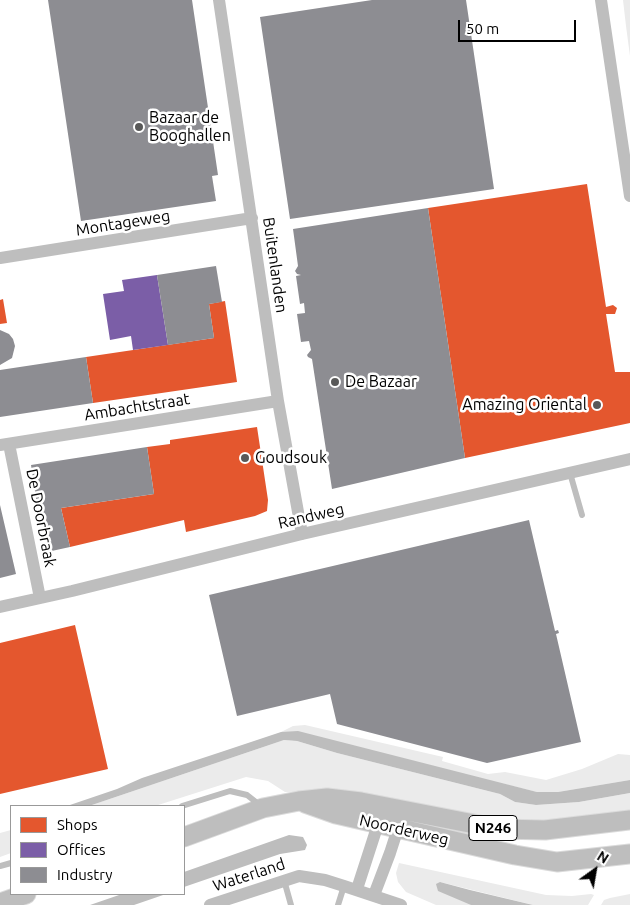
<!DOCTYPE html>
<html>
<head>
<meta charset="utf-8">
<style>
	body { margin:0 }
	#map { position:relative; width:630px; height:905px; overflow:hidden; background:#fff; font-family:Ubuntu,sans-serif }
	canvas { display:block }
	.legend { position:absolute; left:10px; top:805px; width:175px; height:90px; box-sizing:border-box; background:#fff; border:1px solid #999; margin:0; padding:6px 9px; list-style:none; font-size:15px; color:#000 }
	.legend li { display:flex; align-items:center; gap:10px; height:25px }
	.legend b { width:25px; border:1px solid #999 }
	.north { position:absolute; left:570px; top:845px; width:50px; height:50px; -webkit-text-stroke:4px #fff; paint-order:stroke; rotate:32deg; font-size:14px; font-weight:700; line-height:20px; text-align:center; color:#000 }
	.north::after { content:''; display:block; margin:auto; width:18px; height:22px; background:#000; clip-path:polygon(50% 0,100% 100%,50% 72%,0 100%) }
	.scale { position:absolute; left:458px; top:20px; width:118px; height:22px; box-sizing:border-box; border:2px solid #000; border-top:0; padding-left:6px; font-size:15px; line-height:18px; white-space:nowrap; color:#000; -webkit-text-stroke:4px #fff; paint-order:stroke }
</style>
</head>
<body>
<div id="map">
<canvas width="630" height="905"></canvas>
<ul class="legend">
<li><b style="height:14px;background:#e4572e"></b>Shops</li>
<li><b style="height:14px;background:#7b5ea7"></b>Offices</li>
<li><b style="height:14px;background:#8d8d92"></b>Industry</li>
</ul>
<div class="north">N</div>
<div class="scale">50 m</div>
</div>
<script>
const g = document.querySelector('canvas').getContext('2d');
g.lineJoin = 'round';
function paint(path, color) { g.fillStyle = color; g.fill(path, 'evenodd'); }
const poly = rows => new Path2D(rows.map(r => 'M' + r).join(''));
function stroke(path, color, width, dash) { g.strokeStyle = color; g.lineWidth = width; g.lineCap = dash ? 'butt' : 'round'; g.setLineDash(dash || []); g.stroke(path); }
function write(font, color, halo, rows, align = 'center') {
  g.font = font + ' Ubuntu,sans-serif'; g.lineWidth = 5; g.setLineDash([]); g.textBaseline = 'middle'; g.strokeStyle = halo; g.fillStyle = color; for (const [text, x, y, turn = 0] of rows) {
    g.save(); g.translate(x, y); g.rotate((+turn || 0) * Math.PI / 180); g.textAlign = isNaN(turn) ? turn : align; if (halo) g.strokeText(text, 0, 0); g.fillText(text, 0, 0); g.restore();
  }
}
const green = poly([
	[623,0,630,0,630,56,626,26],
	[305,725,443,757,442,761,488,774,505,772,546,780,582,769,618,754,630,755,630,780,558,792,537,792,288,732,281,732,293,726],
	[284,740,297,741,337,753,500,794,515,802,536,805,579,802,630,793,630,812,554,820,494,821,427,810,348,791,285,792,268,781,246,777,155,806,89,806],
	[11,830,11,853,0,857,0,833],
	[399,863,546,895,572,896,591,894,594,895,588,905,533,905,440,882,471,905,436,905,406,892,398,882,396,873],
	[630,894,630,905,601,905,604,900,610,898]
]);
const water = poly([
	[298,731,537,792,558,792,630,780,630,793,579,802,536,805,515,802,500,794,337,753,297,741,284,740,89,806,67,806,117,789,142,778,218,753,281,732],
	[289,835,303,837,307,845,305,850,280,854,184,887,184,872],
	[440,882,470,890,533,905,471,905,438,891,436,884],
	[122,894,166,894,134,905,90,905]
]);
const shops = poly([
	[587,184,606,307,613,305,617,308,615,314,606,314,615,372,630,372,630,423,465,458,428,208],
	[3,299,7,323,0,324,0,300],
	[225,301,237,382,93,403,86,357,214,338,209,304],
	[257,427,268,500,267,511,255,516,186,532,184,520,70,547,61,508,154,494,147,447,170,444,170,440],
	[75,625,108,769,0,794,0,643]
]);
const offices = poly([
	[157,275,168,345,133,350,131,336,110,340,103,294,124,291,122,280]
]);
const industry = poly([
	[48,0,192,0,218,175,212,176,216,201,81,221],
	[372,0,466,0,494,189,290,219,260,17],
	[428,208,465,458,332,489,312,359,308,357,307,355,311,350,309,341,301,342,297,314,305,313,304,303,300,304,296,276,301,275,297,274,295,271,298,266,293,229],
	[216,266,222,302,209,304,214,338,168,345,157,275],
	[0,330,9,334,13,339,15,346,12,358,0,365],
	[86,357,93,403,0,417,0,370],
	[147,447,154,494,61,508,70,547,47,552,38,511,31,465],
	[0,505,16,574,0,578],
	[529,520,555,631,558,630,559,633,556,634,581,742,487,763,337,724,330,694,237,716,209,595]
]);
const lane = poly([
	[570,473,582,515],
	[182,806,230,791,247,795,261,806],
	[0,866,11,863],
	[284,880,291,905],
	[338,905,344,886]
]);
const street = poly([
	[219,0,278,401,302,534],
	[601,0,630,196],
	[0,258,252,218],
	[9,444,40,598],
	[0,445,278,401],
	[0,607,72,591,302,534,630,459],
	[357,889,380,818],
	[374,895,390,853,400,822],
	[210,905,299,876,325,880,344,886,401,905]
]);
const primary = poly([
	[305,803,336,814,515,855,557,862,630,854],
	[184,837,263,808,299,801,327,798,361,802,500,829,545,830,630,820],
	[0,903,26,894]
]);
const markers = [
	[139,127,5,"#595959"],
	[335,382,5,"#595959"],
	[597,405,5,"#595959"],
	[245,458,5,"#595959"]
];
const shields = [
	[493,828,48]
];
const shieldNames = [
	["N246",493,828]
];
const poiNames = [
	["Bazaar de",149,118],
	["Booghallen",149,136],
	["De Bazaar",345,382],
	["Amazing Oriental",587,405,"right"],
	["Goudsouk",255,458]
];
const streetNames = [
	["Montageweg",123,223,-9],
	["Buitenlanden",275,265,82],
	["Ambachtstraat",137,407,-9],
	["Randweg",311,516,-13],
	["De Doorbraak",41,518,79],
	["Noorderweg",404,830,13],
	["Waterland",249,875,-18]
];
paint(green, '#ebebeb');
paint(water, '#bdbdbd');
paint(shops, '#e4572e');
paint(offices, '#7b5ea7');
paint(industry, '#8d8d92');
stroke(primary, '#dbdbdb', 21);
stroke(lane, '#bebebe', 6);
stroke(street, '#bebebe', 12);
stroke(primary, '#bebebe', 19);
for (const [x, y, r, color] of markers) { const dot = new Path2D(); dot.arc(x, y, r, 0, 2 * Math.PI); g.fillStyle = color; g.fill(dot); stroke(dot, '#fff', 2); }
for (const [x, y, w] of shields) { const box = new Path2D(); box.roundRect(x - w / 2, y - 12.5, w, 25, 4); g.fillStyle = '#fff'; g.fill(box); stroke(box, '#000', 1); }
write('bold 15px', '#000', null, shieldNames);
write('16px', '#000', '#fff', poiNames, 'left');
write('16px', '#000', '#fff', streetNames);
</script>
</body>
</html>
